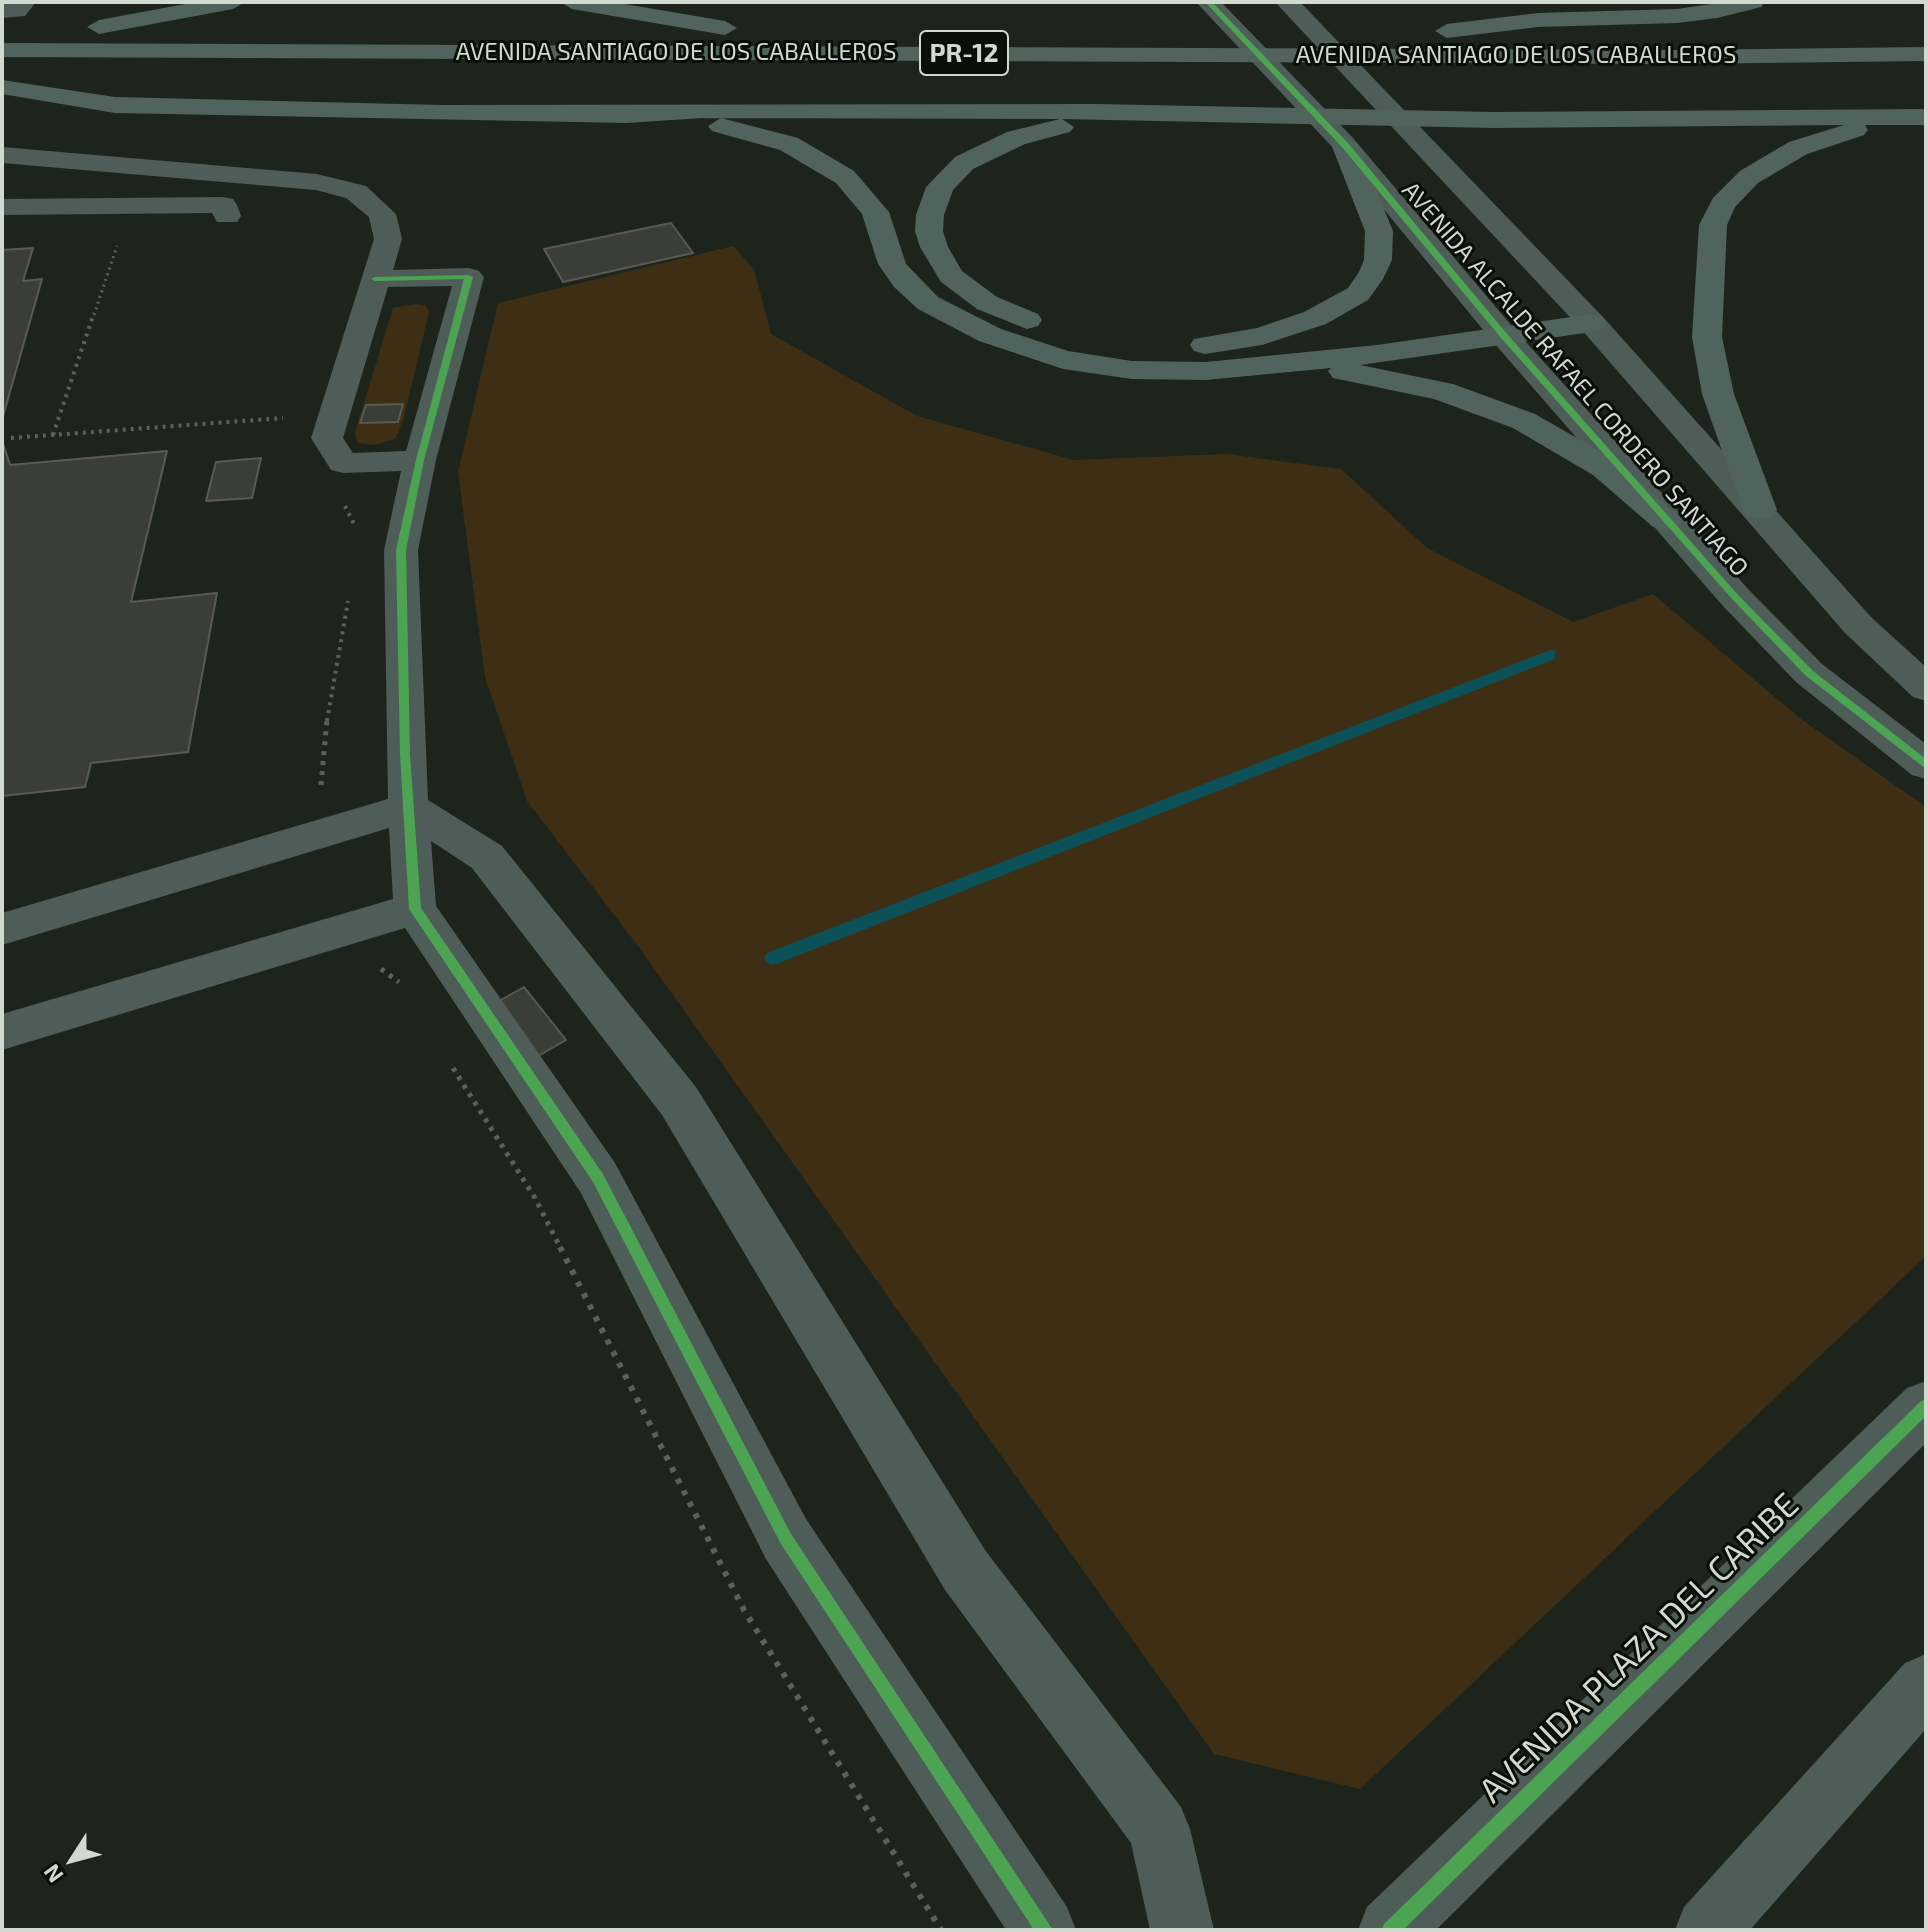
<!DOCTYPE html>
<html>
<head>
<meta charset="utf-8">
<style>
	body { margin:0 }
	#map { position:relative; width:1928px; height:1932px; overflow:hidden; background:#1d241c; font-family:"Exo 2",sans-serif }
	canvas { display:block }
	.frame { position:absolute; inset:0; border:4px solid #d1dacf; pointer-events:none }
	.north { position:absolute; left:32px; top:1820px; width:80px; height:80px; -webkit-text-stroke:6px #090f08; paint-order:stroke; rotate:234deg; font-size:22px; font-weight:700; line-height:32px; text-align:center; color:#d1dacf }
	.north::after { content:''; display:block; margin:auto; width:28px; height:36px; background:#d1dacf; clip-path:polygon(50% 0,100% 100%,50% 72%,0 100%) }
</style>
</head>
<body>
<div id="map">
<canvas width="1928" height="1932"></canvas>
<div class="frame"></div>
<div class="north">N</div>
</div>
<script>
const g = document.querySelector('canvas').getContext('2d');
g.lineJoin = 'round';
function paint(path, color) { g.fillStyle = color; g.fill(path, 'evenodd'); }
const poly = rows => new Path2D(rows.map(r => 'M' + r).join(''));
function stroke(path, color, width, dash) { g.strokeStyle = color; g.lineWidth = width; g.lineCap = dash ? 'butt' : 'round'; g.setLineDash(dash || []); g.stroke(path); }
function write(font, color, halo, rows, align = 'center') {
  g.font = font + ' "Exo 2",sans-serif'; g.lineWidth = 6; g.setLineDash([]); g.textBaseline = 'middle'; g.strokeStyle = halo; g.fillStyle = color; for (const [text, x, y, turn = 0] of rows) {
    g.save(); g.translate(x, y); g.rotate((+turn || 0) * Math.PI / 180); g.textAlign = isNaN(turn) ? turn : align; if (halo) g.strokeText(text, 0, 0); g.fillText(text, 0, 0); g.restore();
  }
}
const green = poly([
	[733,246,754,269,771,334,917,416,1074,460,1226,454,1341,469,1427,548,1573,622,1653,594,1801,719,1926,807,1926,1256,1360,1789,1214,1754,638,946,527,801,485,677,458,472,498,303],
	[416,304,426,306,429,312,403,421,395,439,374,445,357,443,355,432,393,308]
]);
const stream = poly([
	[1550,650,1555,651,1555,659,779,963,773,965,767,963,764,958,767,953,1550,650]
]);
const building = poly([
	[671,223,693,253,563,282,544,249,671,223],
	[33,248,23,281,42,279,2,420,2,250,33,248],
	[403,404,398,422,360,423,366,405,403,404],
	[2,440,10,465,167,451,131,602,217,593,188,752,91,763,85,787,2,796,2,440],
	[261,458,252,498,206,501,216,462,261,458],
	[524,987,566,1040,538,1056,497,1002,524,987]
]);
const pathFar3 = poly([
	[94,315,117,246]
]);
const pathFar2 = poly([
	[53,435,94,313],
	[11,438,283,418],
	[345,506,355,526],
	[327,721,348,601]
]);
const pathFar1 = poly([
	[321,785,327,719],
	[381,969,399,982],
	[453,1068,535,1198,561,1249]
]);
const path = poly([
	[560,1247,744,1610,941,1930]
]);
const minor = poly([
	[12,2,36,2,25,16,2,18,2,4,12,2],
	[1196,2,1221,2,1353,138,1516,331,1749,590,1822,664,1926,744,1926,779,1912,775,1796,682,1723,606,1494,343,1335,150,1196,2],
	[1275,2,1300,2,1603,317,1871,617,1926,667,1926,701,1913,697,1845,633,1581,329,1275,2],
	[2,147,317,174,366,186,396,214,402,239,393,270,469,268,479,271,484,277,436,460,418,550,428,800,502,846,696,1087,985,1550,1181,1807,1190,1829,1214,1930,1150,1930,1131,1843,945,1590,662,1115,472,868,431,841,436,906,615,1163,806,1519,1067,1907,1076,1930,1006,1930,766,1559,581,1193,405,928,2,1050,2,1014,393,899,389,828,2,945,2,913,388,799,384,550,401,471,343,473,331,470,311,438,374,239,369,217,346,198,316,190,2,163,2,147],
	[452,286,406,451,353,453,343,438,388,287,452,286],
	[223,197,233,199,237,205,241,216,237,222,217,222,212,213,2,215,2,199,223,197],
	[1926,1381,1926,1443,1436,1930,1358,1930,1367,1907,1907,1388,1926,1381],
	[1926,1654,1926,1729,1750,1930,1675,1930,1684,1907,1905,1663,1926,1654]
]);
const highway = poly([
	[196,2,245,2,233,9,99,34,87,27,99,20,196,2],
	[560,2,613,2,725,21,737,28,725,35,572,9,560,2],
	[1725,2,1765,2,1761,7,1717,18,1677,23,1538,27,1447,38,1435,31,1447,24,1538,13,1677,9,1725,2],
	[2,43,1678,50,1926,47,1926,61,1678,64,2,57,2,43],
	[2,80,115,97,441,105,1097,104,1494,112,1926,109,1926,125,1865,125,1868,130,1864,135,1807,154,1758,183,1735,207,1727,225,1722,337,1734,394,1777,510,1772,517,1760,520,1748,517,1743,510,1702,394,1692,337,1699,225,1713,198,1740,171,1789,142,1844,125,1494,128,1062,119,1074,127,1070,132,1025,144,973,169,953,190,944,215,943,231,948,247,962,271,997,297,1038,314,1042,320,1038,326,1027,329,977,309,941,282,920,247,915,231,916,215,926,187,955,157,1007,132,1060,119,702,118,627,123,115,113,2,94,2,80],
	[721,118,798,138,854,171,889,212,906,264,938,297,1001,329,1068,351,1132,361,1206,362,1377,345,1592,314,1603,317,1607,323,1603,329,1592,332,1360,365,1453,384,1535,414,1617,461,1682,520,1677,527,1665,530,1653,527,1593,475,1513,428,1434,399,1333,378,1328,371,1331,368,1206,380,1132,379,1063,369,979,341,918,309,894,287,878,264,862,214,836,183,780,150,712,131,708,126,721,118],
	[1344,136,1357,144,1393,231,1392,260,1383,279,1368,300,1326,324,1262,345,1205,354,1194,351,1190,345,1194,339,1257,328,1304,312,1348,288,1359,272,1364,260,1365,231,1331,144,1344,136]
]);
const cycleway = poly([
	[1205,2,1212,2,1347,142,1508,335,1739,596,1813,671,1926,759,1926,769,1805,675,1733,600,1502,339,1341,146,1205,2],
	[469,275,473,277,424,460,406,550,410,754,421,908,603,1174,791,1534,1053,1930,1034,1930,781,1544,593,1182,409,909,400,754,396,550,416,460,464,279,375,281,371,279,375,277,469,275],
	[1926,1399,1926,1416,1403,1930,1381,1930,1384,1924,1921,1401,1926,1399]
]);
const farStreetnames = [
	["AVENIDA SANTIAGO DE LOS CABALLEROS",676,52],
	["AVENIDA SANTIAGO DE LOS CABALLEROS",1516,55],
	["AVENIDA ALCALDE RAFAEL CORDERO SANTIAGO",1575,379,49]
];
const shields = [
	[964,53,88]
];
const shieldNames = [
	["PR-12",964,53]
];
const nearStreetnames = [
	["AVENIDA PLAZA DEL CARIBE",1639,1648,-44]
];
paint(green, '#3e2e14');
paint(stream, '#0d5158');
paint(building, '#3a3e36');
stroke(building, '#585b53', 2);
stroke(pathFar3, '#58625d', 3, [2, 4]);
stroke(pathFar2, '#58625d', 4, [3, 5]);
stroke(pathFar1, '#58625d', 5, [4, 6]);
stroke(path, '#58625d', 6, [5, 8]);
paint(minor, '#4e5d58');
paint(highway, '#50645d');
paint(cycleway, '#4ca352');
write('24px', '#d1dacf', '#090f08', farStreetnames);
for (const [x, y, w] of shields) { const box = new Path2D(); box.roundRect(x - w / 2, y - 22, w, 44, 6); g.fillStyle = '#090f08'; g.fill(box); stroke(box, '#d1dacf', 2); }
write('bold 26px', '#d1dacf', null, shieldNames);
write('34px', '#d1dacf', '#090f08', nearStreetnames);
</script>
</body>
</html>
